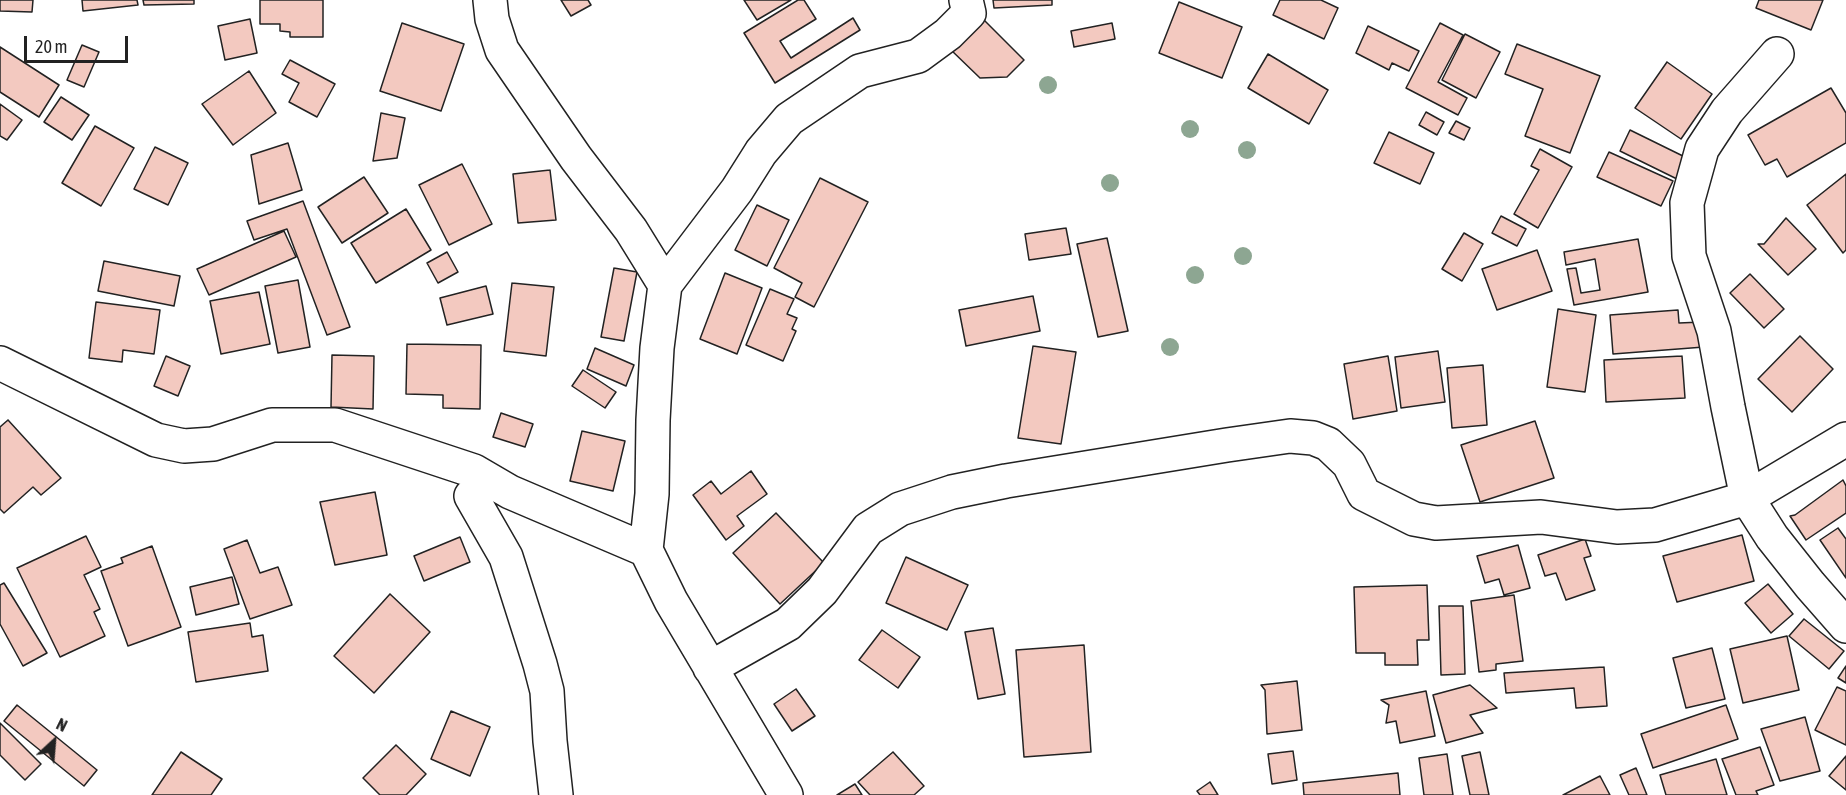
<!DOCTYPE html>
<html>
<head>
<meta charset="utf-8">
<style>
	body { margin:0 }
	#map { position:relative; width:1846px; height:795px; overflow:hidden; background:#fff; font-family:"Asap Condensed",sans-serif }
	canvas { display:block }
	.north { position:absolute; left:24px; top:711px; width:60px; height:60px; -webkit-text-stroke:4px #fff; paint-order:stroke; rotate:26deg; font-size:16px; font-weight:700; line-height:24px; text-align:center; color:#222 }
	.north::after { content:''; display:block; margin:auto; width:21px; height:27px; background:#222; clip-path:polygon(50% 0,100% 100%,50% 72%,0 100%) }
	.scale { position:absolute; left:24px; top:36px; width:104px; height:27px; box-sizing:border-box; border:3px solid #222; border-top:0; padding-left:8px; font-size:18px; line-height:21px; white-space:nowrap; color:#222; -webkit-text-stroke:4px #fff; paint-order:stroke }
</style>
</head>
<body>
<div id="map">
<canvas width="1846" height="795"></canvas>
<div class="north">N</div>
<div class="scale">20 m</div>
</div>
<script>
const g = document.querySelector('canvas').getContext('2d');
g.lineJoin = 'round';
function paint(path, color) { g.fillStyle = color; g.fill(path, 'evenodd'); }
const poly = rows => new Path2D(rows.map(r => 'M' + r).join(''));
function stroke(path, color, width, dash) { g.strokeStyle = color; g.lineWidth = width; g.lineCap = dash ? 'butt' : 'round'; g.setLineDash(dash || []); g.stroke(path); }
const building = poly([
	[0,0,33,0,32,12,0,11,0,0],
	[82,0,137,0,138,5,83,11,82,0],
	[143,0,194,0,194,4,144,5,143,0],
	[260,0,323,0,323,37,290,37,290,32,280,31,280,24,260,24,260,0],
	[561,0,588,0,591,5,571,16,561,0],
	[744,0,791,0,757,20,744,0],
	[798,0,804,0,816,19,780,41,791,58,853,18,860,30,775,83,744,33,798,0],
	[993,0,1052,0,1052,5,994,8,993,0],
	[1280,0,1321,0,1338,8,1324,39,1273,15,1280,0],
	[1759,0,1823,0,1811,30,1756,8,1759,0],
	[1179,2,1242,27,1222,78,1159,53,1179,2],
	[982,18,1024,60,1007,77,980,78,950,49,982,18],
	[250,19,257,53,225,60,218,26,250,19],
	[402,23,464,44,441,111,380,91,402,23],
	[1112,23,1115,39,1074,47,1071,31,1112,23],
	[1440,23,1463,35,1438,82,1467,98,1458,115,1406,88,1440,23],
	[1368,26,1419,51,1409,71,1392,63,1389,70,1356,53,1368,26],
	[1465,34,1500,52,1476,98,1442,80,1465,34],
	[1517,44,1600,76,1570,153,1525,136,1543,89,1505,74,1517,44],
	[82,45,99,52,84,87,67,80,82,45],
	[0,47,59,85,39,117,0,92,0,47],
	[1268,54,1328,90,1309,124,1248,88,1268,54],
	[290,60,335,84,317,117,289,102,299,83,282,74,290,60],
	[1667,62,1712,94,1681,139,1635,108,1667,62],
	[249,71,276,113,233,145,202,104,249,71],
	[1831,88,1846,113,1846,143,1787,177,1777,159,1765,165,1748,135,1831,88],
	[61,97,89,115,72,140,44,122,61,97],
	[0,104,22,120,7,140,0,136,0,104],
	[1426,112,1444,122,1437,135,1419,125,1426,112],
	[381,113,405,118,397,158,373,161,381,113],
	[1456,121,1470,128,1464,140,1449,133,1456,121],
	[95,126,134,148,101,206,62,183,95,126],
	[1630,130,1689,159,1679,180,1620,151,1630,130],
	[1389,132,1434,153,1420,184,1374,163,1389,132],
	[288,143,302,190,259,204,251,155,288,143],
	[155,147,188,163,168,205,134,189,155,147],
	[1540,149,1572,167,1538,228,1514,214,1539,170,1531,166,1540,149],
	[1609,152,1673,181,1661,206,1597,177,1609,152],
	[462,164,492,224,449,245,419,185,462,164],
	[550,170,556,220,518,223,513,174,550,170],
	[1846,174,1846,250,1843,253,1807,205,1846,174],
	[364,177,388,213,342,243,318,207,364,177],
	[820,178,868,202,814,307,795,297,802,283,774,268,820,178],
	[303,201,350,327,327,335,287,229,254,240,247,221,303,201],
	[757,205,789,220,767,266,735,250,757,205],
	[406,209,431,250,376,283,351,243,406,209],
	[1501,216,1526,229,1517,246,1492,233,1501,216],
	[1786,218,1816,249,1788,275,1758,244,1764,244,1786,218],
	[1066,228,1071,254,1029,260,1025,234,1066,228],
	[284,231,296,257,209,295,197,269,284,231],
	[1464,233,1483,244,1462,281,1442,269,1464,233],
	[1107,238,1128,331,1098,337,1077,244,1107,238],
	[1638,239,1648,292,1574,305,1567,269,1576,268,1581,293,1600,290,1595,259,1566,265,1564,252,1638,239],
	[1537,250,1552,291,1497,310,1482,269,1537,250],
	[447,252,458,272,438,283,427,263,447,252],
	[104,261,180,276,174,306,98,291,104,261],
	[614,268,637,272,624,341,601,337,614,268],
	[725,273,762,288,737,354,700,339,725,273],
	[1750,274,1784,309,1764,328,1730,293,1750,274],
	[298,280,310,347,278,353,265,286,298,280],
	[512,283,554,287,546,356,504,351,512,283],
	[486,286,493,314,447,325,440,298,486,286],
	[770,289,794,299,787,314,797,318,792,329,796,331,783,361,746,345,770,289],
	[259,292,270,344,221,354,210,301,259,292],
	[1033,296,1040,331,966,346,959,310,1033,296],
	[96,302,160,310,154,354,123,350,122,362,89,358,96,302],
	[1558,309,1596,315,1585,392,1547,387,1558,309],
	[1678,310,1679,323,1702,322,1704,347,1613,354,1610,315,1678,310],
	[1800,336,1833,369,1792,412,1758,379,1800,336],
	[407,344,481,345,480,409,443,408,443,395,406,394,407,344],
	[1033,346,1076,352,1061,444,1018,438,1033,346],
	[595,348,634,365,626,386,587,369,595,348],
	[1438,351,1445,402,1401,408,1395,357,1438,351],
	[332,355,374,356,373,409,331,407,332,355],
	[166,356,190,366,178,396,154,386,166,356],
	[1388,356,1397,411,1353,419,1344,364,1388,356],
	[1682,356,1685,398,1606,402,1604,360,1682,356],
	[1483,365,1487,425,1452,428,1447,368,1483,365],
	[583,370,616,392,605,408,572,386,583,370],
	[501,413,533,424,525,447,493,437,501,413],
	[8,420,61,478,41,495,33,487,4,513,0,509,0,427,8,420],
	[1535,421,1554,478,1480,502,1461,445,1535,421],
	[582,431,625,441,613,491,570,481,582,431],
	[751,471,767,494,737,516,744,526,726,540,693,495,711,481,721,494,751,471],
	[1843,480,1846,486,1846,513,1806,540,1790,516,1795,515,1843,480],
	[375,492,387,555,335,565,320,502,375,492],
	[776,513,824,563,780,604,733,553,776,513],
	[1838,528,1846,539,1846,578,1820,540,1838,528],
	[1742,535,1754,581,1677,602,1663,556,1742,535],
	[86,536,101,567,84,575,100,609,94,612,105,636,60,657,17,568,86,536],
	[460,537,470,562,424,581,414,556,460,537],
	[1585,539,1591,556,1584,558,1595,590,1566,600,1556,573,1545,576,1538,555,1585,539],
	[247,540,260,573,278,567,292,605,250,619,224,549,247,540],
	[1518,545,1530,588,1504,595,1499,579,1485,583,1477,556,1518,545],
	[152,546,181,627,128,646,101,571,123,563,121,558,152,546],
	[906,557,968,585,947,630,886,603,906,557],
	[232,577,239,604,196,615,190,587,232,577],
	[4,583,47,653,23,666,0,624,0,585,4,583],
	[1768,584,1793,614,1771,633,1745,603,1768,584],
	[1427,585,1429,640,1417,640,1418,665,1385,665,1385,653,1356,653,1354,587,1427,585],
	[390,594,430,632,374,693,334,656,390,594],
	[1514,595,1523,661,1496,664,1496,670,1479,672,1471,601,1514,595],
	[1439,606,1463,606,1465,674,1441,675,1439,606],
	[1804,619,1844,651,1829,669,1789,636,1804,619],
	[250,623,252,637,263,635,268,671,196,682,188,632,250,623],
	[993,628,1005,694,978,699,965,632,993,628],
	[882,630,920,657,898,688,859,660,882,630],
	[1787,636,1799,690,1743,703,1730,649,1787,636],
	[1084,645,1091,752,1024,757,1016,650,1084,645],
	[1712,648,1725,699,1686,708,1673,658,1712,648],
	[1846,666,1846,683,1838,678,1846,666],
	[1604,667,1607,706,1576,708,1574,688,1506,693,1504,673,1604,667],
	[1297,681,1302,730,1267,734,1265,690,1261,685,1297,681],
	[1470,685,1497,708,1470,715,1483,733,1446,743,1433,695,1470,685],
	[1837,687,1846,691,1846,745,1815,730,1837,687],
	[796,689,815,716,792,731,774,704,796,689],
	[1426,691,1435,736,1400,743,1396,721,1386,723,1389,705,1381,700,1426,691],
	[17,705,97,770,84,786,4,721,17,705],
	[1726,705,1738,739,1653,768,1641,734,1726,705],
	[451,711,490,727,470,776,431,759,451,711],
	[1805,717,1820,771,1780,781,1761,729,1805,717],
	[0,723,41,764,25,780,0,755,0,723],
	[396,745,426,774,406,795,380,795,363,778,396,745],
	[1760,747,1774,785,1756,791,1758,795,1736,795,1722,759,1760,747],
	[1293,751,1297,780,1272,784,1268,754,1293,751],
	[181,752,222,779,211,795,152,795,181,752],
	[893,752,924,786,914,795,870,795,858,782,893,752],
	[1480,752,1489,795,1470,795,1462,756,1480,752],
	[1447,754,1453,795,1424,795,1419,758,1447,754],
	[1846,756,1846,790,1829,776,1846,756],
	[1716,759,1727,795,1666,795,1660,775,1716,759],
	[1636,768,1647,795,1629,795,1620,775,1636,768],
	[1398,773,1400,795,1304,795,1303,783,1398,773],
	[1600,776,1610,795,1563,795,1600,776],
	[1210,782,1218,795,1200,795,1197,791,1210,782],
	[855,784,862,795,837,795,855,784]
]);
const minor = poly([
	[490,0,492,19,502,50,576,158,631,230,665,285,657,348,653,420,652,494,646,550],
	[1777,54,1727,111,1702,149,1687,203,1689,256,1714,331,1728,407,1747,498,1772,537,1810,585,1846,626],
	[665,285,737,190,761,152,789,119,860,71,918,56,948,34,969,13,966,0],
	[0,363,156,440,184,446,213,444,272,425,335,425,474,471,510,492,646,550,671,601,786,795],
	[471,496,506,557,540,664,547,691,550,741,556,795],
	[710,668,788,624,822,591,868,529,900,509,952,492,1006,481,1227,445,1290,436,1313,438,1328,444,1349,464,1364,494,1414,519,1436,523,1541,517,1617,527,1655,525,1747,498,1846,439]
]);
const trees = [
	[1048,85],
	[1190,129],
	[1247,150],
	[1110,183],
	[1243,256],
	[1195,275],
	[1170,347]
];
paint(building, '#f3c9c0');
stroke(building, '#222', 1.5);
stroke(minor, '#222', 36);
stroke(minor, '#fff', 33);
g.fillStyle = '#8da692';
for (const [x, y] of trees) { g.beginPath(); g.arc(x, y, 9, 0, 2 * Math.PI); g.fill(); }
</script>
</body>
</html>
